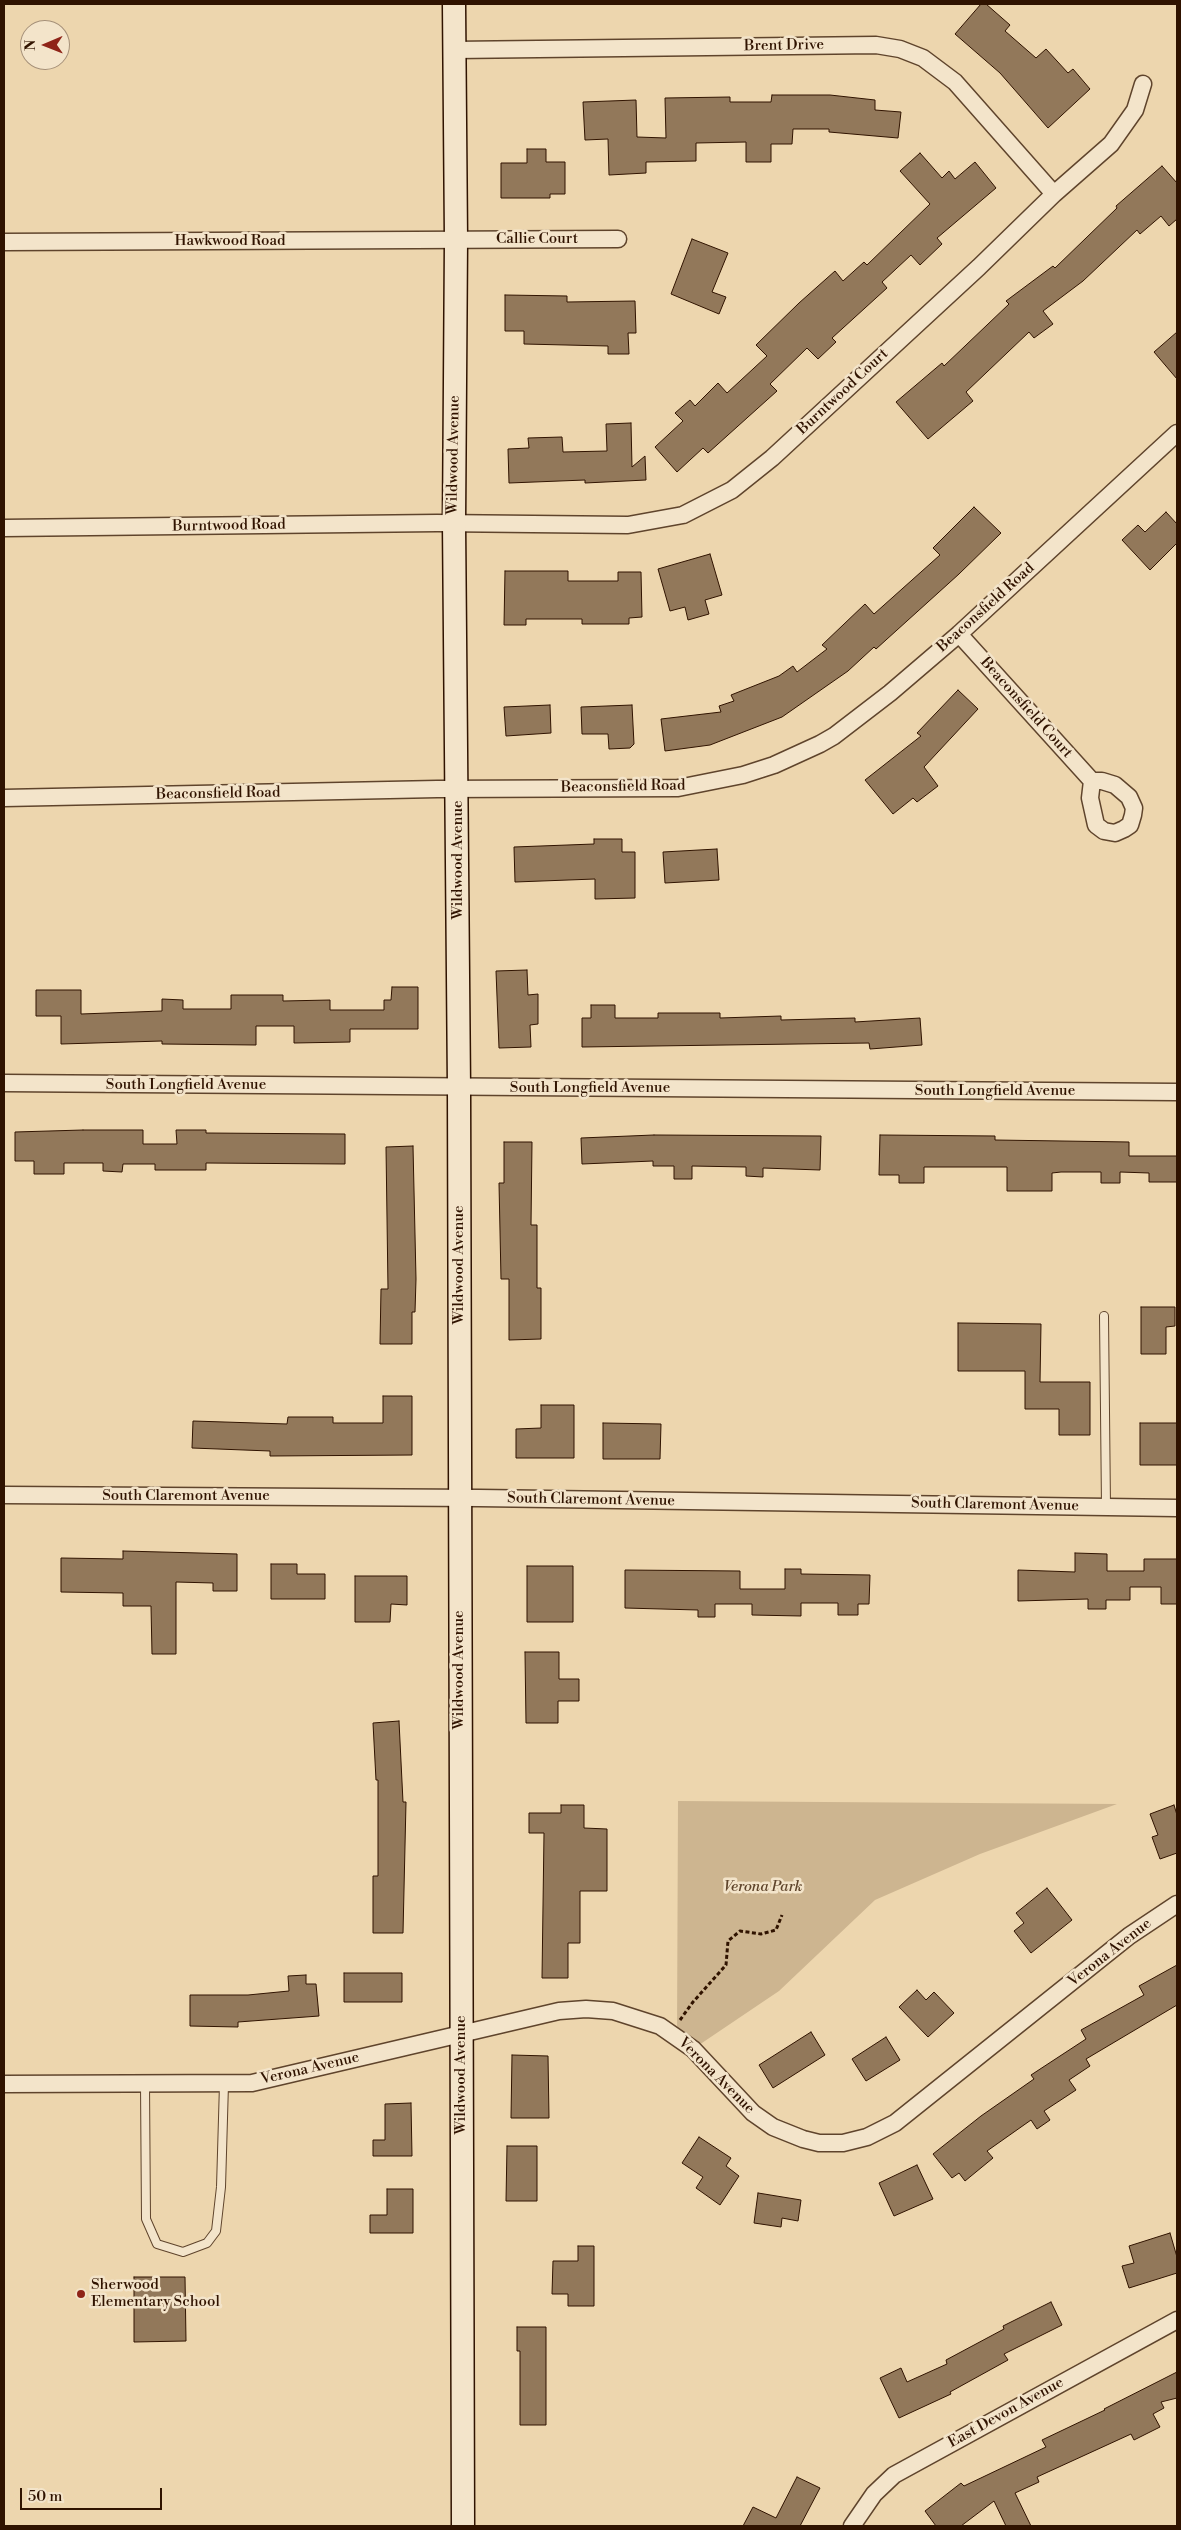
<!DOCTYPE html>
<html>
<head>
<meta charset="utf-8">
<style>
	body { margin:0 }
	#map { position:relative; width:1181px; height:2530px; overflow:hidden; background:#edd6ae; font-family:"Libre Bodoni",serif }
	canvas { display:block }
	.frame { position:absolute; inset:0; border:5px solid #301300; pointer-events:none }
	.north { position:absolute; left:20px; top:20px; width:50px; height:50px; box-sizing:border-box; background:#f3e4ca; border:1px solid #a59079; border-radius:50%; rotate:269deg; font-size:14px; font-weight:700; line-height:20px; text-align:center; color:#301300 }
	.north::after { content:''; display:block; margin:auto; width:18px; height:22px; background:#8f2418; clip-path:polygon(50% 0,100% 100%,50% 72%,0 100%) }
	.scale { position:absolute; left:20px; top:2488px; width:142px; height:22px; box-sizing:border-box; border:2px solid #301300; border-top:0; padding-left:6px; font-size:15px; line-height:18px; white-space:nowrap; color:#301300; -webkit-text-stroke:4px #f3e4ca; paint-order:stroke }
</style>
</head>
<body>
<div id="map">
<canvas width="1181" height="2530"></canvas>
<div class="frame"></div>
<div class="north">N</div>
<div class="scale">50 m</div>
</div>
<script>
const g = document.querySelector('canvas').getContext('2d');
g.lineJoin = 'round';
function paint(path, color) { g.fillStyle = color; g.fill(path, 'evenodd'); }
const poly = rows => new Path2D(rows.map(r => 'M' + r).join(''));
function stroke(path, color, width, dash) { g.strokeStyle = color; g.lineWidth = width; g.lineCap = dash ? 'butt' : 'round'; g.setLineDash(dash || []); g.stroke(path); }
function write(font, color, halo, rows, align = 'center') {
  g.font = font + ' "Libre Bodoni",serif'; g.lineWidth = 5; g.setLineDash([]); g.textBaseline = 'middle'; g.strokeStyle = halo; g.fillStyle = color; for (const [text, x, y, turn = 0] of rows) {
    g.save(); g.translate(x, y); g.rotate((+turn || 0) * Math.PI / 180); g.textAlign = isNaN(turn) ? turn : align; if (halo) g.strokeText(text, 0, 0); g.fillText(text, 0, 0); g.restore();
  }
}
const green = poly([
	[678,1801,1117,1804,980,1854,875,1900,779,1991,693,2049,677,2036]
]);
const building = poly([
	[981,4,986,4,1010,25,1005,31,1036,58,1046,49,1068,73,1073,69,1090,89,1048,128,1000,73,955,34,981,4],
	[772,95,830,95,875,100,875,110,901,112,898,138,829,132,829,129,793,129,792,144,771,144,771,162,746,162,746,142,696,143,696,161,646,162,646,173,609,175,608,139,585,140,583,102,636,100,637,137,666,138,665,98,730,97,730,102,771,102,772,95],
	[527,149,546,149,546,162,565,162,565,194,550,194,550,198,501,198,501,163,527,163,527,149],
	[920,153,942,178,949,171,955,179,975,162,996,188,937,238,942,244,920,265,911,255,882,282,887,288,832,338,836,342,818,359,807,348,770,384,777,391,708,453,703,448,677,472,655,447,683,421,675,413,690,400,695,406,718,383,727,393,767,356,756,345,799,303,835,271,843,281,864,262,867,265,930,204,900,171,920,153],
	[1162,166,1177,183,1177,219,1169,226,1161,216,1140,234,1137,230,1083,281,1043,311,1053,324,1034,338,1029,332,966,392,973,401,928,439,896,402,942,363,944,366,1009,304,1006,301,1053,266,1055,268,1117,208,1116,206,1162,166],
	[692,239,728,253,712,292,726,297,719,314,671,294,692,239],
	[505,295,567,296,567,302,635,301,636,333,628,333,629,354,608,354,608,346,524,344,524,331,505,331,505,295],
	[1177,332,1177,379,1154,352,1177,332],
	[631,423,632,467,645,456,646,480,585,483,585,480,509,483,508,449,529,448,528,438,562,437,563,452,607,451,606,424,631,423],
	[974,507,1001,533,959,574,876,649,874,647,848,671,782,717,710,745,665,751,661,719,721,712,719,706,734,701,731,695,779,676,793,666,797,672,827,649,822,645,865,604,874,614,940,555,933,548,974,507],
	[1166,512,1177,524,1177,543,1150,570,1122,540,1138,525,1145,532,1166,512],
	[710,554,722,595,705,600,709,614,688,620,685,607,670,611,658,569,710,554],
	[505,571,568,571,568,581,618,581,618,572,641,572,642,617,629,618,629,624,582,624,582,619,526,619,526,625,504,625,505,571],
	[958,690,978,709,924,767,938,786,917,802,913,798,893,814,865,780,921,736,917,733,958,690],
	[550,705,551,733,506,736,504,707,550,705],
	[632,705,634,744,630,748,609,749,608,734,582,734,581,707,632,705],
	[594,839,622,839,622,852,635,852,635,898,595,899,595,879,515,882,514,847,594,844,594,839],
	[717,849,719,880,665,883,663,852,717,849],
	[527,970,528,995,538,994,538,1024,530,1025,531,1047,499,1048,496,971,527,970],
	[392,987,418,987,418,1029,350,1029,350,1042,294,1043,294,1026,256,1026,256,1045,162,1044,162,1041,61,1044,61,1016,36,1016,36,990,81,990,81,1014,162,1011,162,999,183,1000,183,1009,231,1009,231,995,283,995,283,1001,330,1000,330,1010,384,1010,384,1000,391,1000,392,987],
	[591,1005,615,1005,615,1018,658,1018,658,1013,720,1013,720,1018,781,1016,781,1020,855,1018,855,1022,920,1018,922,1045,870,1049,869,1043,582,1047,582,1018,591,1018,591,1005],
	[83,1130,143,1130,143,1144,177,1144,176,1130,206,1130,206,1133,345,1134,345,1164,206,1163,206,1170,155,1170,155,1164,123,1164,122,1172,103,1171,103,1163,64,1163,64,1174,34,1174,34,1161,15,1161,15,1132,83,1130],
	[654,1135,821,1136,820,1170,763,1168,763,1177,746,1176,746,1167,692,1166,692,1179,674,1179,674,1166,653,1166,653,1161,582,1164,581,1138,654,1135],
	[880,1135,995,1136,995,1140,1129,1142,1129,1156,1177,1156,1177,1182,1149,1182,1149,1173,1120,1172,1120,1183,1101,1183,1101,1172,1061,1172,1052,1173,1052,1191,1007,1191,1007,1167,924,1167,924,1183,899,1183,899,1175,879,1175,880,1135],
	[504,1142,532,1142,531,1225,537,1225,537,1288,541,1288,541,1339,509,1340,509,1279,501,1279,499,1183,504,1183,504,1142],
	[413,1146,416,1279,415,1312,412,1312,412,1344,380,1344,381,1289,388,1289,386,1147,413,1146],
	[1141,1307,1175,1307,1175,1326,1166,1327,1166,1354,1141,1354,1141,1307],
	[958,1323,1041,1324,1040,1382,1090,1382,1090,1435,1059,1435,1059,1409,1025,1409,1025,1371,958,1371,958,1323],
	[383,1396,412,1396,412,1455,270,1456,270,1451,192,1448,193,1421,287,1424,288,1417,333,1417,333,1423,383,1423,383,1396],
	[541,1405,574,1405,574,1458,516,1458,516,1429,541,1428,541,1405],
	[603,1423,661,1424,660,1459,603,1459,603,1423],
	[1140,1423,1177,1423,1177,1465,1140,1465,1140,1423],
	[123,1551,237,1554,237,1591,213,1591,213,1583,176,1582,176,1654,152,1654,151,1606,123,1606,123,1593,61,1592,61,1558,123,1559,123,1551],
	[1075,1553,1107,1554,1107,1571,1144,1571,1144,1559,1177,1559,1177,1604,1161,1604,1161,1587,1130,1587,1130,1600,1106,1600,1106,1609,1088,1609,1088,1599,1018,1601,1018,1570,1075,1572,1075,1553],
	[271,1564,297,1564,297,1574,325,1574,325,1599,271,1599,271,1564],
	[527,1566,573,1566,573,1622,527,1622,527,1566],
	[785,1569,801,1569,801,1574,870,1575,869,1604,858,1604,858,1615,838,1615,838,1603,801,1603,801,1616,752,1615,752,1604,715,1604,715,1617,698,1617,698,1610,625,1608,625,1570,740,1571,740,1589,785,1589,785,1569],
	[355,1576,407,1576,407,1605,391,1604,390,1622,355,1622,355,1576],
	[525,1652,559,1652,559,1679,579,1679,579,1701,558,1701,558,1723,526,1723,525,1652],
	[399,1721,403,1802,406,1802,403,1933,373,1933,373,1876,378,1876,378,1780,376,1780,373,1723,399,1721],
	[561,1805,584,1805,584,1828,607,1829,607,1891,580,1891,580,1943,568,1943,568,1978,542,1978,544,1833,529,1833,529,1813,561,1813,561,1805],
	[1174,1805,1177,1815,1177,1853,1160,1859,1152,1837,1158,1835,1150,1814,1174,1805],
	[1047,1888,1072,1920,1031,1953,1014,1931,1024,1923,1016,1913,1047,1888],
	[1177,1965,1177,2005,1086,2059,1090,2066,1069,2080,1076,2090,1044,2111,1050,2120,1037,2129,1031,2120,987,2151,993,2158,965,2181,959,2173,952,2178,933,2154,981,2116,1034,2079,1031,2075,1086,2039,1081,2030,1144,1995,1139,1986,1177,1965],
	[344,1973,402,1973,402,2002,344,2002,344,1973],
	[306,1975,306,1984,316,1984,319,2016,238,2022,238,2027,190,2026,190,1995,248,1995,289,1991,288,1976,306,1975],
	[917,1990,926,2000,934,1992,954,2013,928,2037,899,2007,917,1990],
	[811,2032,825,2055,773,2088,759,2065,811,2032],
	[886,2037,900,2060,866,2081,852,2059,886,2037],
	[512,2055,548,2056,549,2118,511,2118,512,2055],
	[411,2103,412,2156,373,2156,373,2140,385,2140,385,2104,411,2103],
	[699,2137,731,2158,726,2166,739,2176,720,2205,696,2188,703,2177,682,2163,699,2137],
	[507,2146,537,2146,537,2201,506,2201,507,2146],
	[917,2165,933,2199,894,2216,879,2183,917,2165],
	[387,2189,413,2189,413,2233,370,2233,370,2215,387,2215,387,2189],
	[758,2193,801,2200,798,2221,782,2218,781,2227,754,2223,758,2193],
	[1170,2233,1177,2257,1177,2273,1129,2288,1122,2266,1134,2263,1129,2246,1170,2233],
	[578,2246,594,2246,594,2306,568,2306,568,2294,552,2294,553,2261,578,2261,578,2246],
	[134,2277,185,2277,186,2341,134,2342,134,2277],
	[1051,2302,1062,2325,1004,2354,1008,2360,950,2392,951,2394,899,2418,880,2378,901,2368,907,2382,947,2364,946,2360,1004,2329,1003,2326,1051,2302],
	[517,2327,546,2327,546,2425,520,2425,520,2351,517,2351,517,2327],
	[1177,2372,1177,2398,1161,2402,1164,2408,1153,2414,1160,2427,1134,2440,1131,2434,1037,2477,1039,2482,1015,2493,1031,2526,1006,2526,994,2501,961,2526,936,2526,925,2511,961,2483,964,2486,1046,2447,1042,2440,1105,2410,1104,2409,1177,2372],
	[797,2477,820,2488,800,2526,743,2526,753,2507,776,2518,797,2477]
]);
const path = poly([
	[680,2020,693,2002,726,1965,728,1941,740,1931,761,1934,776,1930,782,1915]
]);
const lane = poly([
	[1104,1316,1106,1507],
	[145,2084,146,2219,157,2244,183,2252,207,2243,216,2231,221,2187,224,2084]
]);
const street = poly([
	[454,50,876,45,900,49,923,58,955,82,1054,194],
	[4,242,618,239],
	[4,528,437,523,628,525,683,515,732,490,772,458,979,267,1054,194,1111,144,1135,110,1143,84],
	[959,634,1092,781],
	[1092,781,1102,781,1115,785,1129,797,1134,808,1133,815,1130,825,1124,829,1115,833,1104,831,1096,825,1090,798,1092,781],
	[4,798,437,789,678,788,743,775,774,765,820,744,834,736,890,693,959,634,1177,433],
	[4,1083,1177,1092],
	[4,1495,479,1498,1177,1508],
	[4,2084,252,2083,559,2011,586,2009,613,2011,660,2026,693,2049,753,2113,773,2127,803,2139,819,2143,843,2143,867,2137,895,2123,1129,1936,1177,1904],
	[852,2526,874,2494,894,2475,1177,2320]
]);
const secondary = poly([
	[454,4,456,240,454,523,459,1088,463,2526]
]);
const markers = [
	[81,2294,5,"#8f2418"]
];
const streetNames = [
	["Brent Drive",784,46,-1],
	["Callie Court",537,239],
	["Hawkwood Road",230,241],
	["Burntwood Court",843,392,-43],
	["Wildwood Avenue",454,455,-89],
	["Burntwood Road",229,526,-1],
	["Beaconsfield Road",986,608,-42],
	["Beaconsfield Court",1026,708,48],
	["Beaconsfield Road",623,787,-1],
	["Beaconsfield Road",218,794,-1],
	["Wildwood Avenue",458,860,-90],
	["South Longfield Avenue",186,1085],
	["South Longfield Avenue",590,1088],
	["South Longfield Avenue",995,1091],
	["Wildwood Avenue",459,1265,-90],
	["South Claremont Avenue",186,1496],
	["South Claremont Avenue",591,1500,1],
	["South Claremont Avenue",995,1505,1],
	["Wildwood Avenue",459,1670,-90],
	["Verona Avenue",1110,1953,-38],
	["Verona Avenue",310,2069,-13],
	["Wildwood Avenue",461,2075,-90],
	["Verona Avenue",716,2076,45],
	["East Devon Avenue",1006,2413,-29]
];
const parkNames = [
	["Verona Park",763,1887]
];
const poiNames = [
	["Sherwood",91,2285],
	["Elementary School",91,2302]
];
paint(green, '#cdb590');
paint(building, '#92785a');
stroke(building, '#301300', 1);
stroke(lane, '#5f442c', 10);
stroke(street, '#5f442c', 19);
stroke(secondary, '#301300', 25);
stroke(path, '#301300', 3, [4, 2.5]);
stroke(lane, '#f3e4ca', 8);
stroke(street, '#f3e4ca', 16);
stroke(secondary, '#f3e4ca', 22);
for (const [x, y, r, color] of markers) { const dot = new Path2D(); dot.arc(x, y, r, 0, 2 * Math.PI); g.fillStyle = color; g.fill(dot); stroke(dot, '#f3e4ca', 2); }
write('15px', '#301300', '#f3e4ca', streetNames);
write('italic 15px', '#5f442b', '#f3e4ca', parkNames);
write('15px', '#301300', '#f3e4ca', poiNames, 'left');
</script>
</body>
</html>
